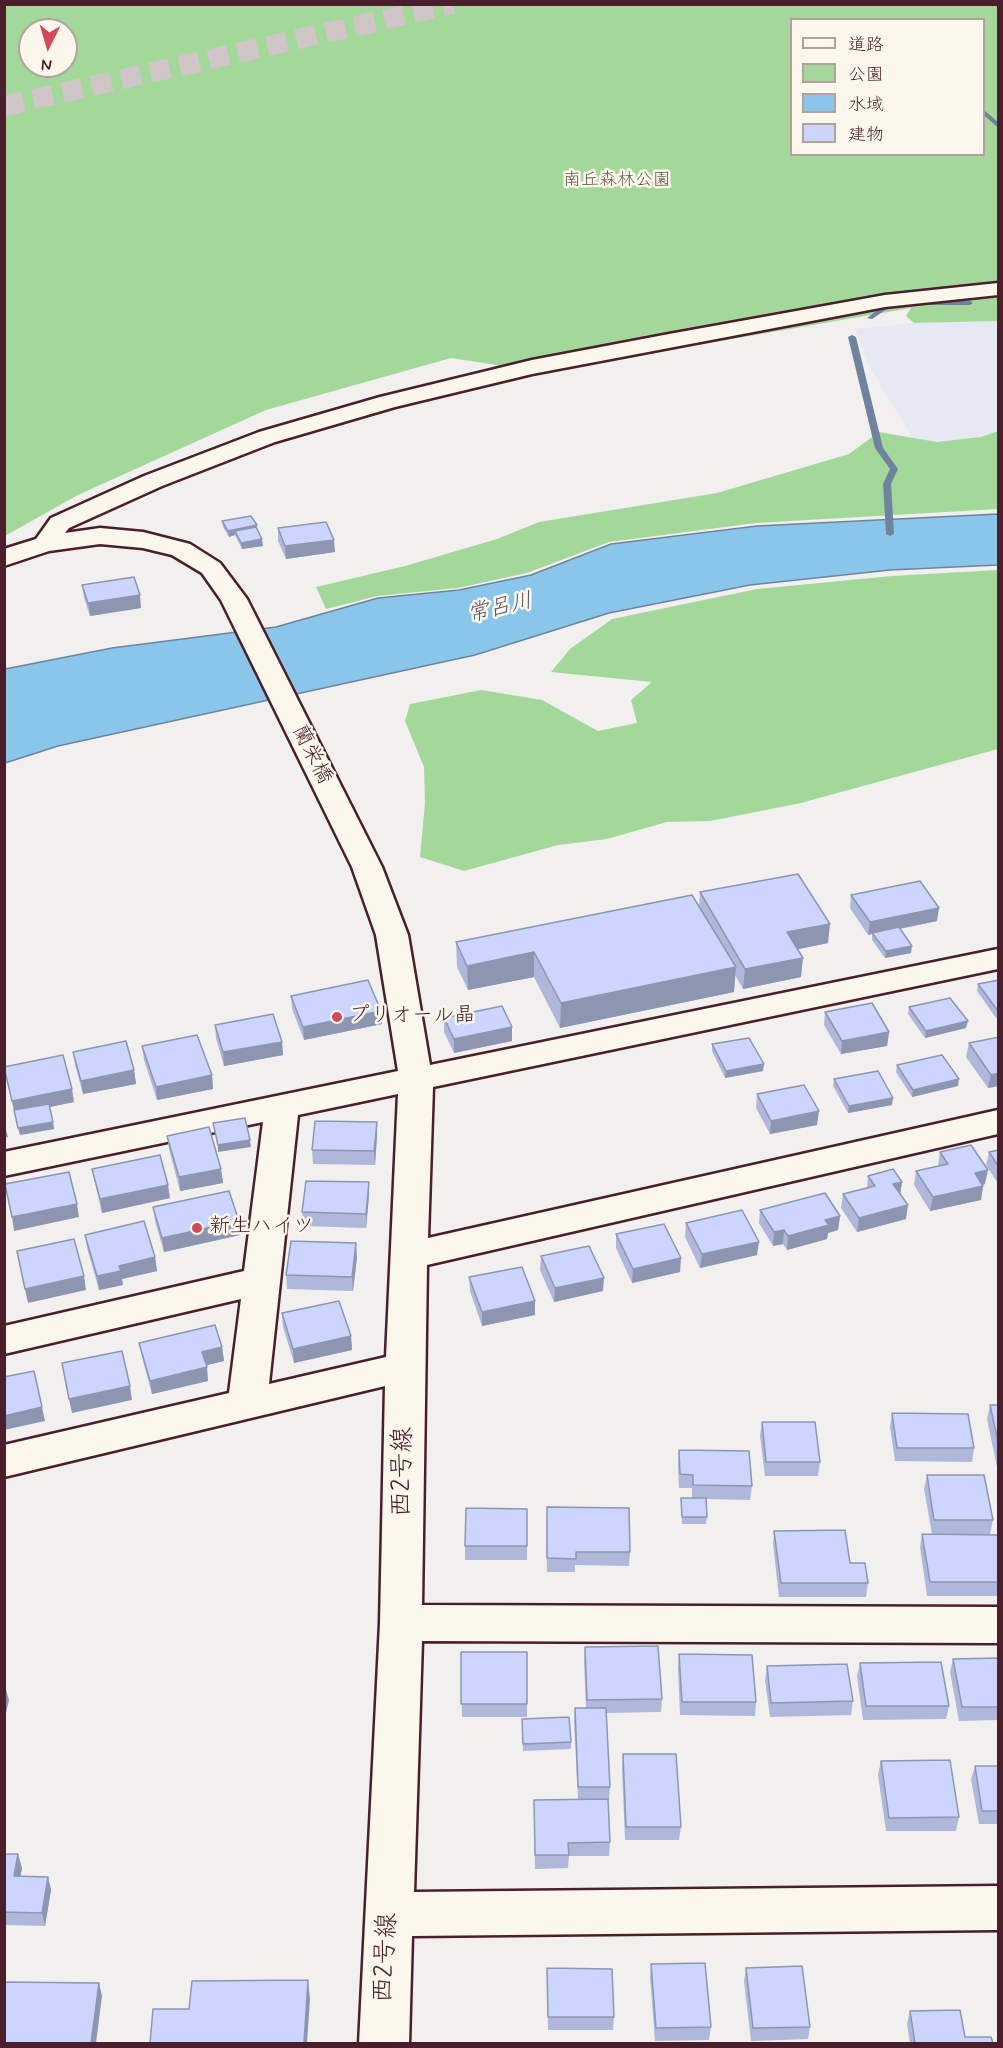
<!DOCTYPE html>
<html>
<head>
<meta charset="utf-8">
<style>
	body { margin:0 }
	#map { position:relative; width:1003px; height:2048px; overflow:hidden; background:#f1f0ef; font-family:Mynerve,"Klee One",sans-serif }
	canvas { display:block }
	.frame { position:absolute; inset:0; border:6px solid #4a1f2b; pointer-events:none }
	.legend { position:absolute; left:790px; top:18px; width:195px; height:138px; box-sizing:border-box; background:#fbf7ec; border:2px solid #b4a19f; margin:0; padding:8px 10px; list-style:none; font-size:18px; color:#4a1f2b }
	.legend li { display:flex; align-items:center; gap:12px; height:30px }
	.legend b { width:30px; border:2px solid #b4a19f }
	.north { position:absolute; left:18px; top:18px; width:60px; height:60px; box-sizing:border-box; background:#fbf7ec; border:2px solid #b4a19f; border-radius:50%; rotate:185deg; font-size:16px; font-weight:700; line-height:24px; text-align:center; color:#4a1f2b }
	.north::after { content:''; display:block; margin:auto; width:21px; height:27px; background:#d1495b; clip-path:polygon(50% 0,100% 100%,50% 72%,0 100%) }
</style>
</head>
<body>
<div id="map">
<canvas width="1003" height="2048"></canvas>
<div class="frame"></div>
<ul class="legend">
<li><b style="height:8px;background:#fbf7ec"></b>道路</li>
<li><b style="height:16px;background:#a4d89b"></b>公園</li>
<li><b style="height:16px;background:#89c6e9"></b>水域</li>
<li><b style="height:16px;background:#cbd5fd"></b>建物</li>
</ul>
<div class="north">N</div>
</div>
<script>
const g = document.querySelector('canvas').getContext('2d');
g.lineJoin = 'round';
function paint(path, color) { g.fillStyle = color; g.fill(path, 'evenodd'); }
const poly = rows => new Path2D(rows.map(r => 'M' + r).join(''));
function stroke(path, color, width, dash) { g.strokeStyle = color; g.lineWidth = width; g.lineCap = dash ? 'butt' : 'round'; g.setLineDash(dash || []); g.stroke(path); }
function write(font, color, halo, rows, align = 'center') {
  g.font = font + ' Mynerve,"Klee One",sans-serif'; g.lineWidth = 5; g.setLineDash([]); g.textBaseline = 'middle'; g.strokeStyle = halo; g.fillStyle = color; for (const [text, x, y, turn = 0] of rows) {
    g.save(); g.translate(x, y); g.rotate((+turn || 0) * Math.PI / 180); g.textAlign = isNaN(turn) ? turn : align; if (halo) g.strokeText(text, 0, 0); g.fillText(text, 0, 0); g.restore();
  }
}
const built = poly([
	[998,321,998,431,981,437,937,442,913,438,870,368,855,329,914,323]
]);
const green = poly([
	[5,5,998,5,998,321,914,323,906,316,911,308,542,372,451,358,266,410,78,495,5,536],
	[792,20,984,20,984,154,792,154],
	[30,30,66,30,66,66,30,66],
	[998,431,998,509,756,523,609,542,527,573,458,588,377,596,326,609,316,587,405,566,497,539,539,522,717,493,849,454,879,432,937,442,981,437],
	[998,570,998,749,801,803,710,821,667,822,607,839,558,845,464,871,420,857,425,803,424,767,405,721,410,704,481,690,542,700,598,731,637,723,631,700,652,682,551,672,570,649,612,619,757,589,892,576]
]);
const water = poly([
	[998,514,998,565,890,570,750,585,609,613,475,655,58,746,5,763,5,669,112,648,276,627,378,598,459,590,531,575,611,544,757,526,998,514]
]);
const stream = poly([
	[984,110,998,122,998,127,996,126,984,115,984,110],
	[904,301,970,301,973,303,970,305,904,305,887,309,872,319,867,318,883,306,904,301],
	[852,335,856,337,883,448,898,469,891,484,894,534,890,536,886,534,883,484,890,469,875,448,848,337,852,335]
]);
const highwayTunnel = poly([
	[4,106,453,4]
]);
const minor = poly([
	[998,283,998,295,885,307,532,374,395,407,275,442,162,486,69,528,65,533,100,528,143,532,190,544,220,563,247,599,382,867,408,935,430,1065,998,949,998,969,433,1087,428,1238,998,1110,998,1134,427,1265,422,1605,998,1607,998,1643,422,1641,414,1892,998,1886,998,1930,412,1936,409,2044,359,2044,380,1623,385,1386,4,1477,4,1445,229,1393,241,1299,4,1354,4,1326,244,1271,263,1122,4,1176,4,1152,398,1071,376,935,352,867,221,600,202,573,172,555,143,548,100,544,49,551,4,566,4,549,36,539,51,518,144,476,259,432,380,397,532,360,669,334,885,295,998,283],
	[398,1094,386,1357,269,1384,298,1115,398,1094]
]);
const wall = poly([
	[222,521,257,530,263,546,242,549,235,535,229,537,223,527],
	[278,528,335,552,286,559,278,541],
	[82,585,141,608,90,616,84,598],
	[700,892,828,943,797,949,801,977,743,989,735,975,734,992,560,1028,534,977,468,990,457,967,456,942,699,907],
	[851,895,937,921,900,929,911,953,885,958,872,940,872,934,868,935,850,908],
	[999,980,999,1017,996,1018,977,991,978,984],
	[291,996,382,1024,304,1040,292,1009],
	[909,1007,966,1028,925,1038,908,1014],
	[825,1012,889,1032,887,1046,841,1054,824,1025],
	[444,1018,512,1027,512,1041,454,1053,444,1032],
	[215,1025,282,1042,283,1055,224,1066,216,1038],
	[999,1037,999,1086,988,1088,966,1057,969,1043],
	[712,1044,763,1071,725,1078,712,1051],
	[142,1046,212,1075,213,1089,157,1100,144,1060],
	[73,1052,134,1070,136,1084,83,1094,75,1065],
	[897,1065,958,1086,912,1097,896,1072],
	[4,1069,74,1102,49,1107,54,1129,20,1135],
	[834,1079,892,1105,848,1113,833,1086],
	[757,1094,817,1125,770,1134,756,1108],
	[377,1122,377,1136,375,1165,313,1164,312,1150],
	[167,1136,221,1169,223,1183,180,1191,169,1149],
	[999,1150,999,1185,986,1165,989,1152],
	[940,1152,985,1184,983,1185,983,1186,981,1200,930,1211,914,1185,916,1171,938,1166],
	[92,1169,170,1198,102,1213,95,1183],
	[868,1176,902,1182,900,1194,906,1219,857,1232,841,1208,843,1194,867,1188],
	[369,1196,366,1228,304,1226,302,1212],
	[153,1207,239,1221,240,1235,164,1252,155,1221],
	[760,1210,840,1216,838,1230,828,1233,827,1239,787,1250,783,1244,773,1246,759,1223],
	[686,1223,757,1255,700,1268,685,1237],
	[616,1234,680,1272,632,1283,616,1248],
	[85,1235,155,1257,157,1271,122,1279,123,1285,99,1290,87,1248],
	[541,1256,603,1291,554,1302,540,1270],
	[357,1257,353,1291,287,1289,286,1275],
	[469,1277,535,1301,535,1315,482,1326,470,1291],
	[282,1313,351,1336,352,1350,294,1363,283,1327],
	[139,1343,222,1347,224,1361,206,1365,208,1381,152,1394,142,1357],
	[990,1405,999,1405,999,1467,997,1467,987,1419],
	[892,1413,974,1448,972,1462,895,1461,890,1427],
	[762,1422,820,1462,818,1476,765,1476,760,1436],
	[679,1450,752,1486,750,1500,706,1499,707,1517,706,1524,682,1524,681,1498,692,1498,692,1488,679,1488,678,1464],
	[927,1475,993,1520,990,1534,932,1534,924,1489],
	[527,1509,527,1560,465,1560,465,1546],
	[546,1521,630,1552,629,1566,575,1565,575,1572,547,1572],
	[774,1531,850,1563,868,1583,866,1597,779,1597,773,1544],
	[922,1534,999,1535,999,1596,927,1596,920,1547],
	[585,1647,662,1699,661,1712,606,1713,610,1787,609,1800,608,1800,610,1842,609,1856,569,1856,568,1868,535,1869,534,1800,578,1799,574,1721,575,1708,586,1708,584,1661],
	[461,1652,527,1652,527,1717,462,1717],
	[679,1654,756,1702,755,1716,680,1715,678,1668],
	[999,1658,999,1720,959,1721,950,1672,953,1659],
	[860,1663,949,1706,946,1719,863,1720,857,1676],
	[767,1666,853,1701,851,1715,770,1717,765,1680],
	[522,1719,571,1742,571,1749,523,1751],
	[623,1754,681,1827,679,1840,625,1840,622,1768],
	[881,1761,959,1817,956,1831,886,1831,878,1775],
	[975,1766,999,1766,999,1824,979,1824,971,1779],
	[4,1854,22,1868,20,1877,48,1877,51,1890,45,1926,4,1925],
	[651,1964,711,2027,709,2040,655,2041,650,1977],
	[547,1968,614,2017,613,2030,548,2030],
	[746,1968,810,2027,808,2039,751,2041,744,1981],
	[910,2011,965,2037,993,2043,910,2043,907,2024]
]);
const shadedWall = poly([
	[257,525,257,531,235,531,235,535,229,537,228,531],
	[262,539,263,546,242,549,241,543],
	[334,540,335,552,286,559,285,546],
	[140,595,141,608,90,616,88,603],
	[939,908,937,921,873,934,872,933,872,934,868,935,870,922],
	[830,924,828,943,785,952,787,932],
	[912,946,911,953,885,958,886,951],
	[534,952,534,977,468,990,467,966],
	[803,958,801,977,743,989,745,969],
	[736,967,734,992,560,1028,561,1003],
	[381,1011,382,1024,304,1040,303,1027],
	[968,1021,966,1028,925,1038,926,1031],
	[512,1027,512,1041,454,1053,454,1039],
	[889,1032,887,1046,841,1054,842,1041],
	[282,1042,283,1055,224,1066,223,1052],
	[764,1064,763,1071,725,1078,726,1071],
	[134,1070,136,1084,83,1094,81,1081],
	[999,1073,999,1086,988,1088,991,1075],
	[212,1075,213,1089,157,1100,156,1087],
	[959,1079,958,1086,912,1097,913,1090],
	[72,1089,74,1102,15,1114,12,1101],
	[893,1098,892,1105,848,1113,849,1106],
	[819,1111,817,1125,770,1134,771,1121],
	[53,1122,54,1129,20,1135,18,1128],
	[377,1122,377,1136,375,1165,374,1151],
	[4,1123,8,1137,4,1138],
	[250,1140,251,1147,218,1152,218,1145],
	[221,1169,223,1183,180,1191,179,1177],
	[988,1170,985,1184,973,1187,975,1173],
	[369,1182,369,1196,366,1228,366,1214],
	[902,1182,900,1196,893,1184],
	[168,1185,170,1198,102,1213,100,1199],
	[983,1186,981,1200,930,1211,933,1197],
	[77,1204,79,1217,14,1231,12,1217],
	[908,1205,906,1219,857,1232,859,1218],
	[840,1216,838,1230,828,1233,827,1239,787,1250,788,1236,825,1220],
	[239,1221,240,1235,164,1252,162,1238],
	[784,1230,783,1244,773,1246,774,1232],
	[759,1242,757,1255,700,1268,702,1254],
	[356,1243,357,1257,353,1291,352,1277],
	[155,1257,157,1271,122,1279,123,1285,99,1290,97,1276,119,1266],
	[681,1258,680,1272,632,1283,633,1269],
	[84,1276,86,1290,28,1303,25,1289],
	[604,1278,603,1291,554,1302,555,1288],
	[535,1301,535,1315,482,1326,482,1312],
	[351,1336,352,1350,294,1363,293,1349],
	[222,1347,224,1361,204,1366,202,1352],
	[207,1367,208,1381,152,1394,150,1381],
	[130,1386,132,1400,72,1413,69,1399],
	[42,1407,45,1421,4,1430,4,1416],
	[5,1686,9,1700,4,1722,4,1691],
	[18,1854,22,1868,18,1890,14,1876],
	[48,1877,51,1890,45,1926,42,1913],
	[308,1980,310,1999,307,2043,304,2043],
	[99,1983,102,1996,96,2043,91,2043]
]);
const building = poly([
	[251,516,257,525,228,531,222,521,251,516],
	[326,522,334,540,285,546,278,528,326,522],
	[256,527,262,539,241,543,235,531,256,527],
	[134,577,140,595,88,603,82,585,134,577],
	[798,874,830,924,787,932,803,958,745,969,700,892,798,874],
	[920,881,939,908,870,922,851,895,920,881],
	[692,895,736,967,561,1003,534,952,467,966,456,942,692,895],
	[899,927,912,946,886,951,872,933,899,927],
	[368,980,381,1011,303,1027,291,996,368,980],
	[999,980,999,1011,998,1011,978,984,999,980],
	[950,998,968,1021,926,1031,909,1007,950,998],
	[872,1003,889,1032,842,1041,825,1012,872,1003],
	[502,1006,512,1027,454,1039,444,1018,502,1006],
	[273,1014,282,1042,223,1052,215,1025,273,1014],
	[197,1035,212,1075,156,1087,142,1046,197,1035],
	[999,1037,999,1073,991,1075,969,1043,999,1037],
	[749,1038,764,1064,726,1071,712,1044,749,1038],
	[126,1041,134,1070,81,1081,73,1052,126,1041],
	[63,1055,72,1089,12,1101,4,1067,63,1055],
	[942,1055,959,1079,913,1090,897,1065,942,1055],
	[878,1071,893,1098,849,1106,834,1079,878,1071],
	[804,1085,819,1111,771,1121,757,1094,804,1085],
	[49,1104,53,1122,18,1128,14,1110,49,1104],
	[245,1118,250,1140,218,1145,213,1123,245,1118],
	[315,1121,377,1122,374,1151,312,1150,315,1121],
	[209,1127,221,1169,179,1177,167,1136,209,1127],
	[971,1145,988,1170,975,1173,983,1186,933,1197,916,1171,948,1164,940,1152,971,1145],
	[999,1150,999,1167,989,1152,999,1150],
	[160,1155,168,1185,100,1199,92,1169,160,1155],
	[893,1169,902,1182,893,1184,908,1205,859,1218,843,1194,875,1186,868,1176,893,1169],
	[69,1172,77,1204,12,1217,5,1184,69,1172],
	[306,1181,369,1182,366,1214,302,1212,306,1181],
	[229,1191,239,1221,162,1238,153,1207,229,1191],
	[825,1193,840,1216,825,1220,829,1225,788,1236,784,1230,774,1232,760,1210,825,1193],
	[742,1210,759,1242,702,1254,686,1223,742,1210],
	[144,1221,155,1257,119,1266,121,1271,97,1276,85,1235,144,1221],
	[664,1224,681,1258,633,1269,616,1234,664,1224],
	[74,1239,84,1276,25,1289,17,1251,74,1239],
	[291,1241,356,1243,352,1277,286,1275,291,1241],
	[589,1246,604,1278,555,1288,541,1256,589,1246],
	[522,1267,535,1301,482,1312,469,1277,522,1267],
	[339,1301,351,1336,293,1349,282,1313,339,1301],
	[215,1325,222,1347,202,1352,207,1367,150,1381,139,1343,215,1325],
	[122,1351,130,1386,69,1399,62,1363,122,1351],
	[34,1371,42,1407,4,1416,4,1377,34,1371],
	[990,1405,999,1405,999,1446,990,1405],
	[892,1413,968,1414,974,1448,897,1448,892,1413],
	[762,1422,815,1422,820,1462,766,1462,762,1422],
	[679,1450,749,1451,752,1486,693,1485,693,1475,680,1474,679,1450],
	[927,1475,984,1475,993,1520,934,1520,927,1475],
	[681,1498,706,1498,707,1517,682,1517,681,1498],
	[547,1507,629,1508,630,1552,576,1552,576,1559,547,1558,547,1507],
	[466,1508,527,1509,527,1546,465,1546,466,1508],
	[845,1530,850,1563,865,1563,868,1583,781,1583,774,1531,845,1530],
	[922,1534,999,1535,999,1582,930,1582,922,1534],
	[658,1646,662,1699,587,1700,585,1647,658,1646],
	[461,1652,527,1652,527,1704,461,1704,461,1652],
	[679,1654,752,1655,756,1702,682,1702,679,1654],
	[999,1658,999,1707,962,1707,953,1659,999,1658],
	[941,1662,949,1706,866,1706,860,1663,941,1662],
	[847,1664,853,1701,771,1703,767,1666,847,1664],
	[575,1708,606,1708,610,1787,578,1787,575,1708],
	[569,1717,571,1742,523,1744,522,1719,569,1717],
	[623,1754,676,1754,681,1827,626,1827,623,1754],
	[950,1760,959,1817,889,1818,881,1761,950,1760],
	[975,1766,999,1766,999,1811,982,1811,975,1766],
	[608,1799,610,1842,568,1843,569,1855,535,1855,534,1800,608,1799],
	[4,1854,18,1854,14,1876,48,1877,42,1913,4,1912,4,1854],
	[705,1963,711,2027,656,2028,651,1964,705,1963],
	[802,1966,810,2027,753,2028,746,1968,802,1966],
	[547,1968,612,1969,614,2017,548,2017,547,1968],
	[308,1980,304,2043,150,2043,153,2009,189,2009,192,1981,308,1980],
	[4,1982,99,1983,91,2043,4,2043,4,1982],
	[960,2010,965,2037,991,2037,993,2043,915,2043,910,2011,960,2010]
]);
const markers = [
	[337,1017,6,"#d1495b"],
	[197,1228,6,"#d1495b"]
];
const farParknames = [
	["南丘森林公園",617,181]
];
const streetNames = [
	["蘭栄橋",311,755,63]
];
const poiNames = [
	["プリオール晶",349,1017],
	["新生ハイツ",209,1228]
];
const waterNames = [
	["常呂川",500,609,-13]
];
const nearStreetnames = [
	["西2号線",404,1472,-89],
	["西2号線",387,1958,-87]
];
paint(built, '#e6e8f3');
paint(green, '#a4d89b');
paint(water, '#89c6e9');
stroke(water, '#70839d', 1.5);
paint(stream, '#70839d');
stroke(highwayTunnel, '#d0c6c8', 20, [20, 10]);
stroke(minor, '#4a1f2b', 5);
paint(minor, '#fbf7ec');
paint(wall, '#afb7da');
paint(shadedWall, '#8e95b1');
paint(building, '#cbd5fd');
stroke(building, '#8e95b1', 1.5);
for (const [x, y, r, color] of markers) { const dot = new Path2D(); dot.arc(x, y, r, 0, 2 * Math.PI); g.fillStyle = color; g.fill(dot); stroke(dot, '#fbf7ec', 2); }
write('18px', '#65564d', '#fbf7ec', farParknames);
write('21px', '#4a1f2b', '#fbf7ec', streetNames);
write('21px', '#4a1f2b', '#fbf7ec', poiNames, 'left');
write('italic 22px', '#5d5164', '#fbf7ec', waterNames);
write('26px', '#4a1f2b', '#fbf7ec', nearStreetnames);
</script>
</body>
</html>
